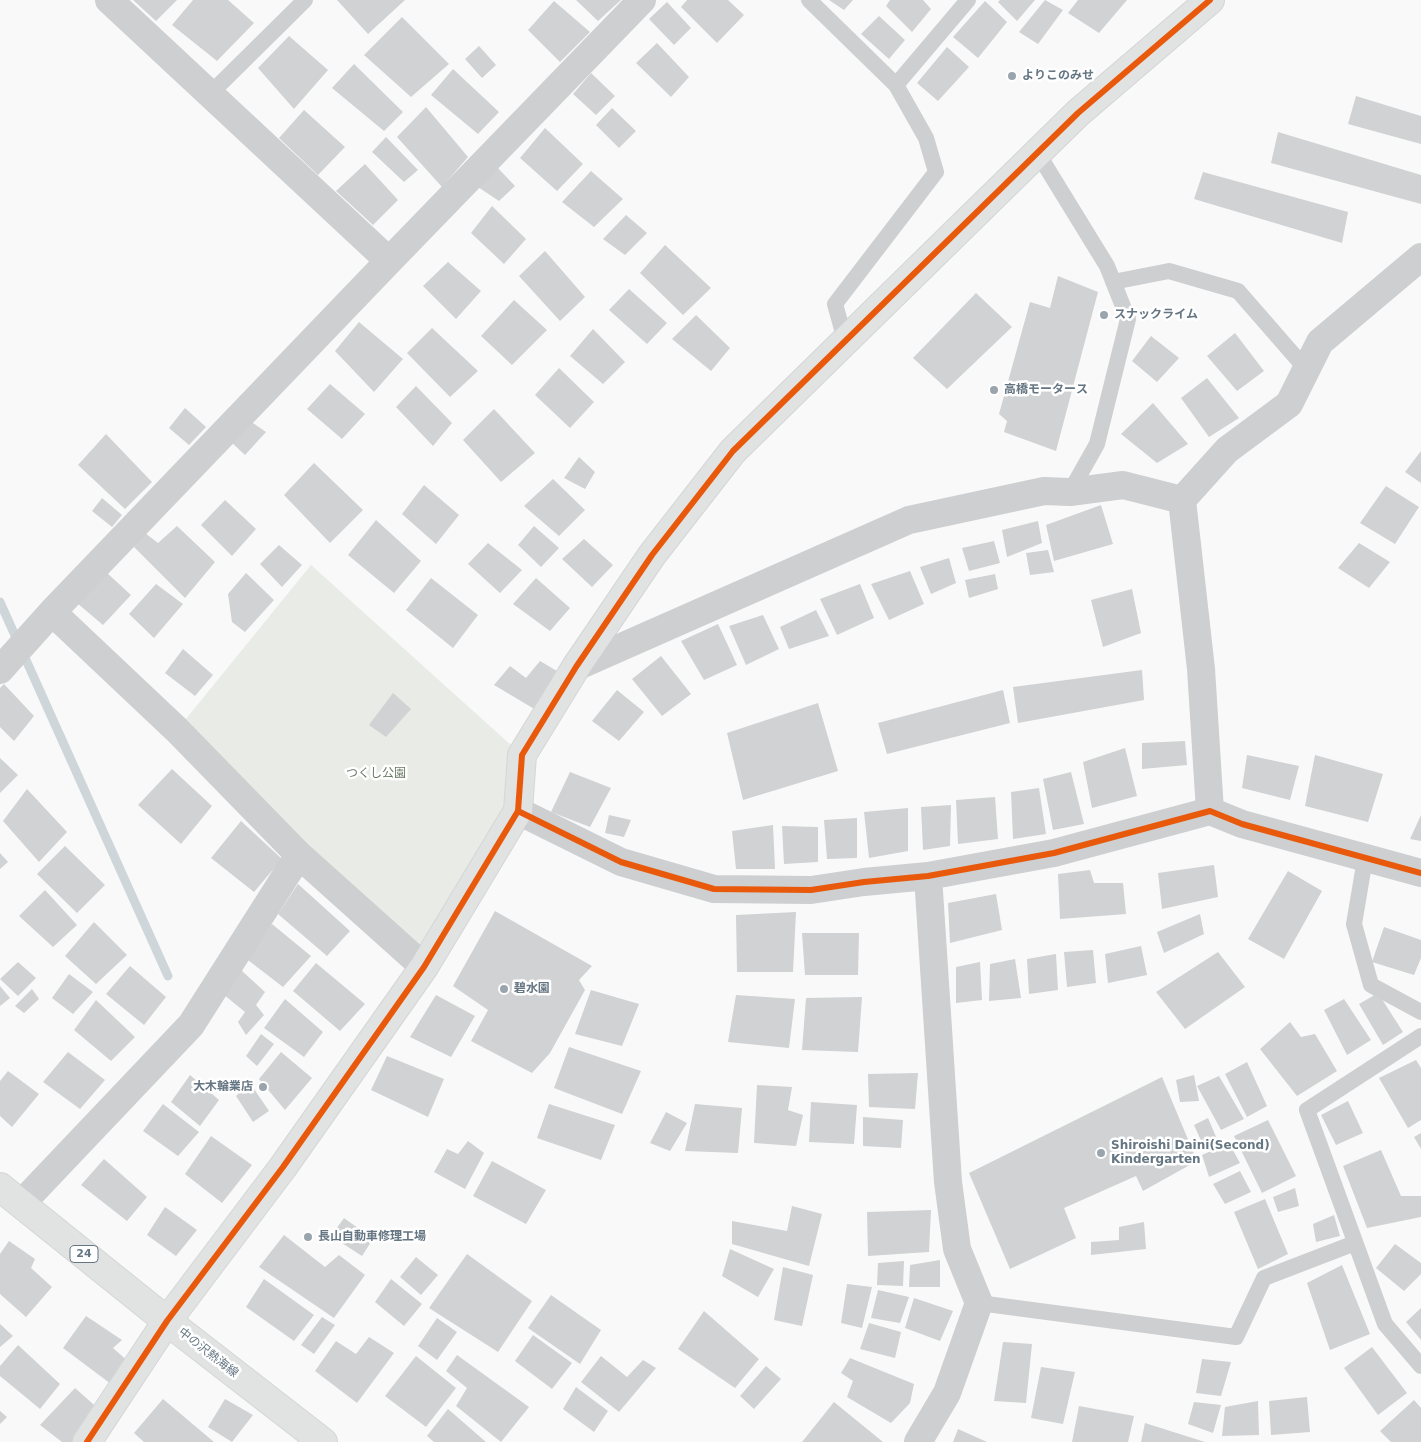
<!DOCTYPE html>
<html>
<head>
<meta charset="utf-8">
<style>
	body { margin:0 }
	canvas { display:block; background:#f9f9f9 }
</style>
</head>
<body>
<canvas width="1421" height="1442"></canvas>
<script>
const g = document.querySelector('canvas').getContext('2d');
g.lineJoin = 'round';
function paint(path, color) { g.fillStyle = color; g.fill(path, 'evenodd'); }
const poly = rows => new Path2D(rows.map(r => 'M' + r).join(''));
function stroke(path, color, width, dash) { g.strokeStyle = color; g.lineWidth = width; g.lineCap = dash ? 'butt' : 'round'; g.setLineDash(dash || []); g.stroke(path); }
function write(font, color, halo, rows, align = 'center') {
  g.font = font + ' "DejaVu Sans","Noto Sans JP",sans-serif'; g.lineWidth = 5; g.setLineDash([]); g.textBaseline = 'middle'; g.strokeStyle = halo; g.fillStyle = color; for (const [text, x, y, turn = 0] of rows) {
    g.save(); g.translate(x, y); g.rotate((+turn || 0) * Math.PI / 180); g.textAlign = isNaN(turn) ? turn : align; if (halo) g.strokeText(text, 0, 0); g.fillText(text, 0, 0); g.restore();
  }
}
const green = poly([
	[311,565,522,755,518,811,424,967,177,730]
]);
const stream = poly([
	[0,602,168,976]
]);
const building = poly([
	[133,0,177,0,156,21],
	[193,0,228,0,254,23,217,61,172,25],
	[337,0,405,0,368,34],
	[576,0,621,0,598,21],
	[687,0,728,0,744,15,717,43,681,7],
	[829,0,853,0,844,10],
	[890,0,923,0,931,9,912,32,886,6],
	[1000,0,1035,0,1017,21,998,2],
	[1045,0,1063,10,1038,44,1019,32],
	[1078,0,1127,0,1099,33,1068,13],
	[554,1,590,32,560,62,528,30],
	[985,1,1007,22,978,58,953,37],
	[667,2,691,28,674,45,649,19],
	[879,16,905,40,889,59,861,34],
	[402,17,449,64,411,97,364,55],
	[289,36,328,70,294,109,258,68],
	[657,43,689,77,671,97,636,63],
	[479,46,496,65,482,78,465,59],
	[947,47,969,67,938,101,917,83],
	[354,64,403,112,384,131,332,88],
	[453,69,499,112,478,134,431,95],
	[591,73,615,96,596,115,573,94],
	[1356,96,1421,116,1421,144,1348,124],
	[426,107,468,157,442,187,397,137],
	[612,108,636,131,619,148,596,125],
	[304,110,345,147,318,175,279,138],
	[545,128,583,164,557,191,520,158],
	[1278,132,1421,175,1421,204,1271,163],
	[386,137,418,170,404,182,372,152],
	[365,164,398,200,373,225,336,191],
	[497,167,515,186,499,201,478,187],
	[591,171,623,199,594,227,562,202],
	[1203,172,1348,212,1342,243,1194,199],
	[492,206,526,239,504,264,471,233],
	[626,215,647,233,625,255,603,239],
	[665,245,711,288,683,315,640,273],
	[545,251,585,297,560,321,519,276],
	[448,262,481,291,456,319,423,286],
	[1058,276,1098,292,1056,451,1004,432,1007,421,999,414,1030,302,1050,308],
	[629,289,667,323,647,344,609,310],
	[976,293,1012,327,947,389,913,358],
	[514,300,547,330,512,365,481,336],
	[696,315,730,348,711,371,672,339],
	[359,322,403,359,374,392,335,351],
	[432,328,478,371,450,397,407,353],
	[593,329,625,362,603,384,570,356],
	[1235,333,1264,371,1237,391,1207,356],
	[1151,336,1179,358,1157,382,1132,361],
	[559,368,594,402,570,428,535,395],
	[1207,378,1239,418,1209,437,1181,398],
	[330,384,365,414,342,439,307,409],
	[416,386,452,423,433,446,396,407],
	[1153,403,1188,444,1157,463,1121,434],
	[185,408,206,427,189,445,169,428],
	[494,409,535,453,501,482,463,440],
	[250,421,266,432,245,455,230,441],
	[106,434,152,482,125,509,78,465],
	[1421,451,1421,483,1405,472],
	[579,457,595,472,585,489,564,478],
	[314,463,363,510,330,543,284,495],
	[553,479,585,510,559,536,524,506],
	[424,485,459,515,436,544,402,514],
	[1386,486,1419,507,1395,544,1360,523],
	[102,498,122,515,112,527,92,511],
	[225,500,256,529,232,556,201,525],
	[1101,505,1113,544,1054,561,1046,525],
	[376,520,421,561,394,593,348,555],
	[1038,521,1042,543,1007,557,1002,530],
	[177,526,215,562,185,598,134,547,145,533,158,543],
	[534,526,559,548,541,567,518,545],
	[584,539,613,565,592,587,562,559],
	[994,541,1000,563,969,571,962,548],
	[488,543,522,570,500,593,468,564],
	[1359,543,1390,562,1369,588,1338,568],
	[279,545,302,565,282,587,260,564],
	[1048,550,1054,572,1030,575,1026,553],
	[949,558,956,583,931,594,920,567],
	[910,571,924,604,889,620,871,584],
	[106,572,131,595,103,625,77,603],
	[246,573,274,600,245,632,232,622,228,594],
	[995,574,998,589,969,598,965,580],
	[431,578,478,615,453,648,406,610],
	[536,578,570,608,550,631,513,604],
	[156,584,183,604,154,638,129,614],
	[860,584,874,618,837,635,820,599],
	[1132,589,1141,633,1103,647,1091,600],
	[816,610,829,636,789,649,780,627],
	[763,615,779,649,746,665,729,626],
	[718,624,737,665,704,680,681,641],
	[183,649,213,675,195,696,165,673],
	[661,656,691,694,662,716,632,679],
	[540,661,562,674,536,710,494,685,510,666,526,678],
	[1142,670,1144,700,1018,723,1013,687],
	[4,684,34,716,14,741,0,727,0,688],
	[617,690,644,712,619,741,592,721],
	[1003,690,1010,723,887,754,878,723],
	[393,693,411,709,386,737,369,725],
	[818,703,838,771,743,800,727,733],
	[1185,741,1187,765,1142,769,1142,743],
	[1125,748,1137,796,1092,808,1083,762],
	[1247,755,1299,766,1290,800,1242,788],
	[1315,755,1383,774,1368,822,1305,806],
	[0,758,18,775,0,793],
	[172,769,212,806,181,844,138,805],
	[570,772,611,788,590,827,551,812],
	[1071,772,1084,824,1053,830,1043,779],
	[1039,788,1046,834,1013,839,1011,792],
	[27,789,67,832,39,862,3,821],
	[995,797,998,839,958,844,956,800],
	[951,805,950,846,923,850,921,807],
	[908,808,908,851,869,858,864,812],
	[609,815,631,820,624,837,605,833],
	[1421,815,1421,841,1410,839],
	[857,818,857,858,827,859,824,820],
	[241,821,282,859,254,892,211,858],
	[773,825,775,869,736,869,732,831],
	[782,826,818,827,818,862,784,864],
	[65,846,105,885,77,913,37,874],
	[0,853,8,862,0,869],
	[1214,865,1218,897,1162,909,1158,873],
	[1090,870,1094,883,1123,883,1126,914,1060,919,1058,874],
	[1288,871,1322,891,1284,959,1248,939],
	[298,884,350,931,327,956,278,914],
	[45,890,77,925,53,947,19,916],
	[996,894,1002,930,950,943,948,903],
	[495,911,592,966,579,980,585,990,550,1053,532,1073,471,1041,488,1010,453,986],
	[796,912,793,972,737,972,736,915],
	[1200,914,1204,934,1164,953,1157,932],
	[94,922,127,955,96,984,65,956],
	[272,924,311,956,283,987,244,957],
	[1384,927,1421,940,1421,958,1414,975,1372,962],
	[802,933,859,933,858,975,805,975],
	[1141,946,1147,975,1108,983,1105,954],
	[1093,950,1096,983,1067,987,1064,952],
	[1218,952,1245,987,1185,1029,1156,992],
	[1056,954,1058,990,1029,994,1027,959],
	[1015,959,1021,998,989,1001,990,964],
	[18,962,36,978,18,996,0,979],
	[980,962,982,1000,956,1003,956,967],
	[316,963,365,1004,340,1031,293,991],
	[130,966,166,997,144,1025,106,994],
	[241,970,265,992,256,1005,264,1015,246,1035,238,1022,245,1012,223,994],
	[69,974,93,992,73,1014,52,998],
	[0,986,10,998,0,1006],
	[32,989,39,999,24,1013,15,1006],
	[591,990,639,1004,622,1046,575,1034],
	[1378,993,1403,1032,1383,1045,1359,1004],
	[436,995,475,1016,451,1057,410,1037],
	[736,995,795,999,789,1048,728,1042],
	[862,997,858,1052,802,1050,806,998],
	[285,999,323,1032,304,1057,264,1028],
	[1344,999,1371,1040,1347,1055,1324,1010],
	[96,1000,135,1037,111,1061,74,1030],
	[1290,1022,1301,1037,1315,1034,1337,1071,1297,1096,1260,1049],
	[261,1034,274,1044,257,1066,246,1056],
	[569,1047,641,1071,622,1114,554,1088],
	[68,1052,105,1080,80,1109,43,1082],
	[281,1052,312,1078,285,1110,259,1079],
	[387,1056,444,1079,428,1117,371,1090],
	[1416,1060,1421,1068,1421,1120,1408,1128,1379,1078],
	[1247,1062,1267,1106,1247,1117,1225,1074],
	[8,1071,39,1094,12,1127,0,1116,0,1081],
	[918,1073,915,1109,869,1107,868,1074],
	[190,1075,219,1100,200,1126,171,1102],
	[1194,1075,1199,1101,1180,1102,1176,1080],
	[1219,1076,1244,1119,1221,1130,1197,1086],
	[1162,1077,1197,1161,1143,1191,1136,1176,1064,1208,1076,1238,1010,1269,969,1173],
	[250,1083,269,1111,253,1122,236,1096],
	[757,1085,792,1087,788,1110,803,1115,796,1146,754,1143],
	[1348,1101,1363,1133,1336,1145,1321,1115],
	[811,1102,857,1105,854,1144,809,1142],
	[163,1104,199,1132,178,1156,143,1131],
	[549,1104,615,1125,601,1160,537,1138],
	[695,1104,742,1108,738,1153,685,1151],
	[666,1112,687,1123,670,1151,650,1143],
	[863,1117,903,1120,901,1148,863,1146],
	[1208,1118,1217,1139,1203,1145,1194,1125],
	[1268,1120,1296,1176,1262,1193,1234,1136],
	[1421,1133,1421,1149,1414,1137],
	[211,1136,252,1165,222,1203,185,1174],
	[468,1141,484,1153,465,1189,434,1172,447,1149,458,1154],
	[1229,1143,1240,1163,1209,1177,1202,1155],
	[1381,1150,1401,1196,1421,1196,1421,1217,1367,1228,1343,1166],
	[104,1159,147,1197,127,1221,81,1185],
	[492,1161,546,1190,526,1224,473,1196],
	[1240,1171,1251,1192,1225,1204,1213,1184],
	[1295,1188,1299,1206,1278,1212,1273,1197],
	[1265,1199,1288,1254,1258,1269,1234,1212],
	[792,1206,822,1214,809,1266,732,1244,732,1221,787,1231],
	[165,1207,197,1230,176,1256,147,1235],
	[931,1210,929,1252,868,1256,867,1212],
	[1334,1215,1340,1236,1316,1242,1313,1224],
	[344,1218,373,1239,362,1256,331,1236],
	[1144,1222,1146,1249,1091,1255,1091,1242,1119,1240,1119,1227],
	[284,1235,325,1267,339,1255,365,1275,334,1318,259,1267],
	[9,1241,35,1259,31,1268,52,1287,26,1317,0,1294,0,1254],
	[1395,1244,1421,1263,1421,1274,1404,1291,1376,1268],
	[730,1249,774,1269,758,1297,722,1276],
	[467,1254,532,1301,498,1352,429,1308],
	[416,1257,438,1275,421,1295,400,1277],
	[940,1260,940,1287,909,1287,910,1265],
	[904,1261,903,1286,877,1285,878,1263],
	[1342,1265,1370,1334,1330,1350,1307,1283],
	[783,1267,813,1275,802,1326,774,1320],
	[264,1279,314,1315,294,1341,246,1307],
	[391,1279,422,1304,404,1326,375,1302],
	[847,1284,872,1287,862,1328,841,1323],
	[878,1290,909,1297,900,1323,871,1318],
	[551,1295,601,1330,580,1364,528,1328],
	[914,1298,953,1311,940,1341,905,1328],
	[1421,1308,1421,1340,1406,1322],
	[704,1311,759,1359,735,1388,678,1349],
	[86,1316,122,1340,113,1348,130,1363,111,1384,63,1348],
	[322,1317,335,1325,314,1354,301,1345],
	[437,1318,457,1332,437,1360,418,1346],
	[869,1323,901,1332,895,1358,860,1349],
	[0,1324,13,1336,0,1347],
	[533,1335,572,1363,552,1389,515,1361],
	[369,1337,394,1353,357,1403,315,1371,336,1341,356,1354],
	[1003,1342,1032,1344,1026,1403,994,1401],
	[18,1345,60,1384,40,1409,0,1376,0,1366],
	[1372,1347,1407,1393,1378,1415,1344,1368],
	[457,1355,529,1407,501,1442,456,1406,467,1388,446,1371],
	[416,1356,456,1388,426,1427,385,1396],
	[601,1356,627,1377,643,1360,656,1368,619,1412,581,1382],
	[850,1358,914,1384,910,1403,891,1423,847,1397,853,1381,841,1373],
	[1202,1359,1231,1362,1221,1396,1196,1393],
	[766,1366,781,1379,754,1409,740,1396],
	[1041,1367,1075,1372,1063,1424,1031,1418],
	[576,1387,608,1411,594,1432,563,1409],
	[75,1388,102,1412,78,1442,62,1442,40,1425],
	[1307,1397,1310,1432,1271,1435,1269,1401],
	[163,1399,214,1442,144,1442,134,1433],
	[225,1399,253,1415,232,1442,208,1427],
	[1414,1400,1421,1408,1421,1442,1391,1442,1380,1431],
	[1258,1401,1259,1435,1222,1436,1225,1407],
	[834,1402,883,1442,802,1442],
	[1194,1402,1221,1405,1213,1433,1188,1424],
	[1079,1406,1134,1416,1128,1442,1072,1442],
	[448,1409,486,1442,434,1442,427,1436],
	[0,1411,7,1417,0,1424],
	[1145,1423,1205,1442,1141,1442],
	[958,1429,987,1442,953,1442]
]);
const lane = poly([
	[809,0,896,85,926,138,936,172,835,304,845,340],
	[896,85,968,0],
	[210,94,305,0],
	[1037,152,1107,266,1128,319,1097,444,1070,492],
	[1113,282,1169,271,1238,291,1306,369],
	[1365,859,1354,924,1371,985,1421,1012],
	[1421,1036,1307,1110,1385,1324,1421,1366],
	[979,1303,1236,1337,1264,1278,1355,1243]
]);
const street = poly([
	[109,0,389,261],
	[52,612,177,730,299,855,424,967],
	[576,667,909,520,1044,491,1070,492,1123,485,1182,500],
	[0,670,52,612,389,261,642,0],
	[518,811,621,862,714,889,811,890,864,882,928,876,1054,853,1210,811,1242,824,1421,873],
	[1210,811,1201,669,1182,500,1227,450,1289,404,1320,342,1421,257],
	[21,1204,191,1025,299,855],
	[918,1442,947,1393,979,1303,957,1249,948,1182,928,876]
]);
const secondary = poly([
	[87,1442,167,1321,283,1167,424,967,518,811,522,755,576,667,652,555,733,451,1078,113,1210,0]
]);
const primary = poly([
	[0,1187,167,1321,323,1442]
]);
const cycleway = poly([
	[518,811,621,862,714,889,811,890,864,882,928,876,1054,853,1210,811,1242,824,1421,873],
	[87,1442,167,1321,283,1167,424,967,518,811,522,755,576,667,652,555,733,451,1078,113,1210,0]
]);
const markers = [
	[1012,76,5,"#99a4ac"],
	[1104,315,5,"#99a4ac"],
	[994,390,5,"#99a4ac"],
	[504,989,5,"#99a4ac"],
	[263,1087,5,"#99a4ac"],
	[1101,1153,5,"#99a4ac"],
	[308,1237,5,"#99a4ac"]
];
const shields = [
	[84,1254,28]
];
const shieldNames = [
	["24",84,1254]
];
const poiNames = [
	["よりこのみせ",1022,76],
	["スナックライム",1114,315],
	["高橋モータース",1004,390],
	["碧水園",514,989],
	["大木輪業店",253,1087,"right"],
	["Shiroishi Daini(Second)",1111,1146],
	["Kindergarten",1111,1160],
	["長山自動車修理工場",318,1237]
];
const parkNames = [
	["つくし公園",376,774]
];
const streetNames = [
	["中の沢熱海線",208,1353,38]
];
paint(green, '#e8ebe6');
stroke(stream, '#ced6d9', 9);
paint(building, '#d0d2d3');
stroke(secondary, '#d5d6d7', 30);
stroke(primary, '#d5d6d7', 30);
stroke(lane, '#cecfd0', 16);
stroke(street, '#cecfd0', 28);
stroke(secondary, '#e1e2e2', 28);
stroke(primary, '#e1e2e2', 28);
stroke(cycleway, '#e8590c', 6);
for (const [x, y, r, color] of markers) { const dot = new Path2D(); dot.arc(x, y, r, 0, 2 * Math.PI); g.fillStyle = color; g.fill(dot); stroke(dot, '#fff', 2); }
for (const [x, y, w] of shields) { const box = new Path2D(); box.roundRect(x - w / 2, y - 8.5, w, 17, 4); g.fillStyle = '#fff'; g.fill(box); stroke(box, '#657683', 1); }
write('bold 11px', '#657683', null, shieldNames);
write('bold 12px', '#657683', '#fff', poiNames, 'left');
write('12px', '#687a64', '#fff', parkNames);
write('12px', '#657683', '#fff', streetNames);
</script>
</body>
</html>
